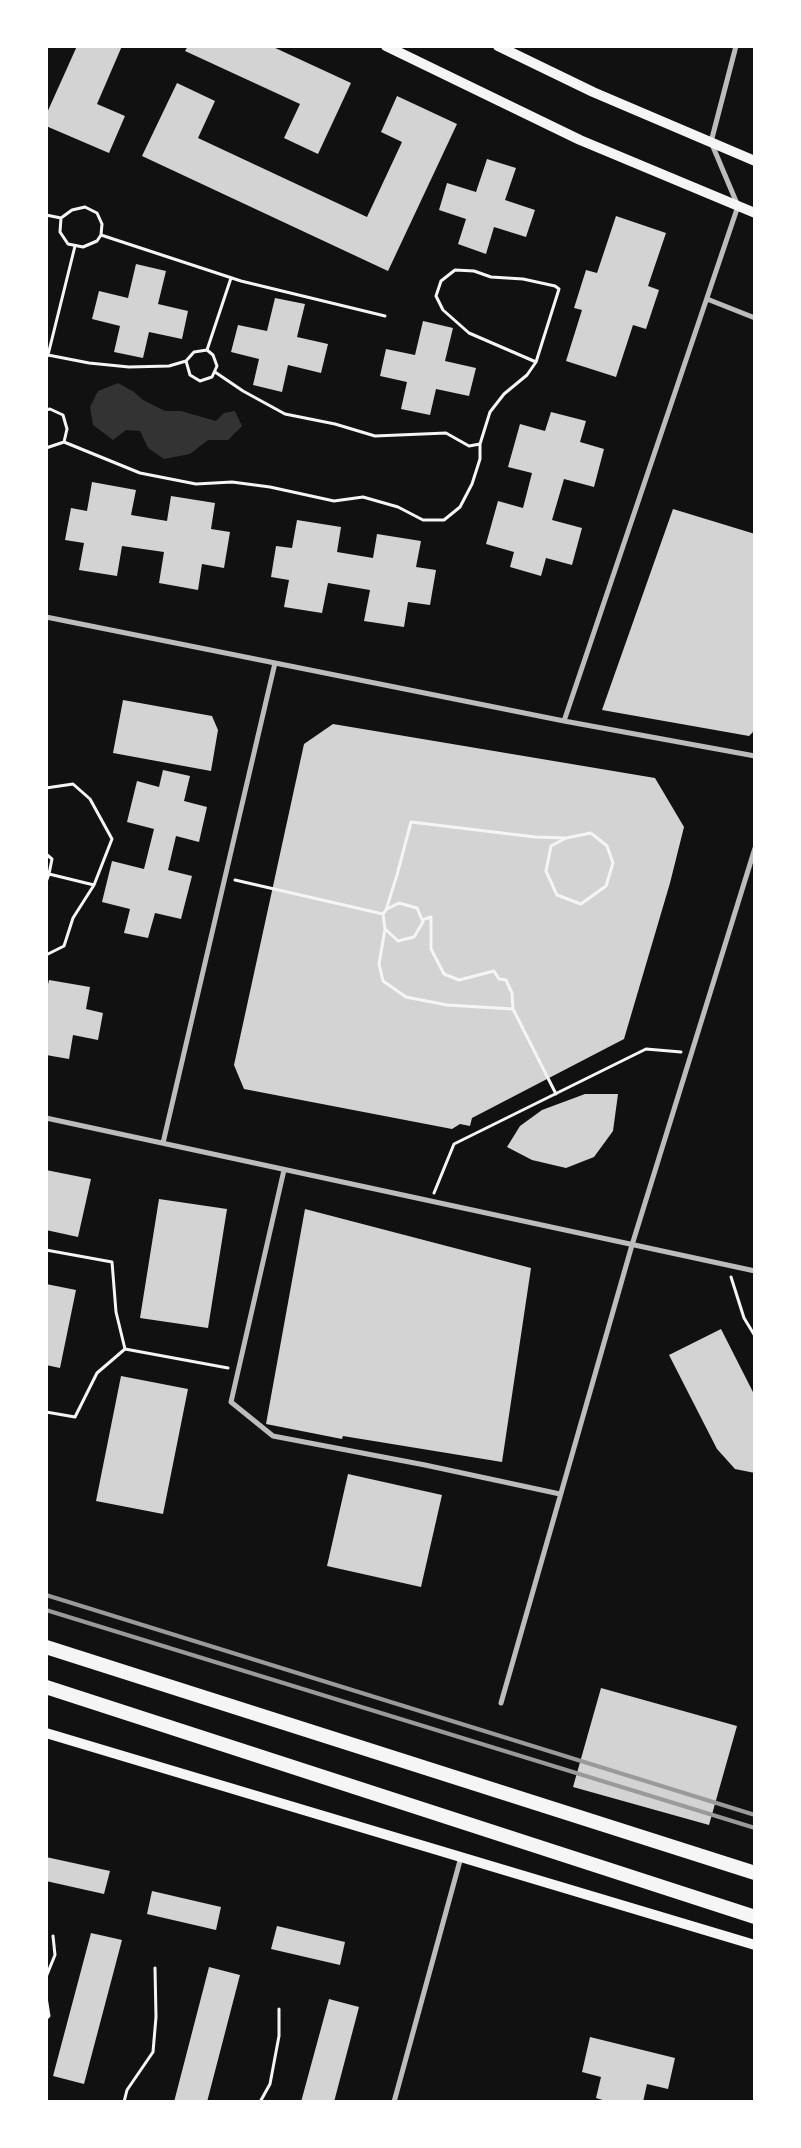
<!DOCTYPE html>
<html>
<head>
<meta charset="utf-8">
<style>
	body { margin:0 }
	#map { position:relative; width:801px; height:2148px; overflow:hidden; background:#111; font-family:Raleway,sans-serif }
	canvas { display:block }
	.frame { position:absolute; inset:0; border:48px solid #fff; pointer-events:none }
</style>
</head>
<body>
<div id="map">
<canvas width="801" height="2148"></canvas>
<div class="frame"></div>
</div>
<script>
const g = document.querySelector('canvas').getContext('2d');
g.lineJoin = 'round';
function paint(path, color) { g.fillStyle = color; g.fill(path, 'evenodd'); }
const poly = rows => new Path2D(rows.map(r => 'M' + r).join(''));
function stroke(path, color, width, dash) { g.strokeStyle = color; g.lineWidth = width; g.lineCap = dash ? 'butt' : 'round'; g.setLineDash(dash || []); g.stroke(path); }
const water = poly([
	[118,383,134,392,143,400,165,411,181,411,216,421,224,413,235,411,242,426,228,440,208,440,190,454,164,459,148,448,140,431,126,430,113,440,93,425,90,407,98,391]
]);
const building = poly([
	[77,46,122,46,97,104,125,116,109,153,46,126,46,115],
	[188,46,271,46,351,83,318,154,284,138,300,104,185,51],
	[177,83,215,101,198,138,367,217,402,142,381,132,397,96,457,124,388,271,142,156],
	[487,159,516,168,505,200,535,210,526,237,494,227,486,254,458,244,466,219,439,210,447,183,476,192],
	[616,216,666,233,648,286,659,290,646,329,633,325,616,377,566,361,582,310,574,308,586,270,597,273],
	[136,264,166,271,158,304,188,311,182,339,149,332,143,358,114,352,120,326,92,319,99,291,128,298],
	[275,298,305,304,297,337,328,344,321,373,288,365,282,392,253,385,259,359,231,352,238,325,267,331],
	[423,321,453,328,445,361,476,368,469,396,436,389,430,415,401,409,407,382,380,376,386,349,415,355],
	[551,412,586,421,580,442,604,449,594,487,564,479,552,520,582,528,572,565,546,558,541,576,510,567,514,552,486,544,498,501,523,508,532,473,508,467,520,424,545,431],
	[92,482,136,490,131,515,167,521,171,496,215,503,211,529,230,532,224,568,202,564,198,590,159,583,164,552,122,546,117,576,79,570,84,543,65,540,71,508,87,511],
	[673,509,755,534,755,730,749,736,602,710],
	[297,520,341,527,337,552,373,558,377,534,421,541,416,567,436,570,430,605,408,602,404,627,364,621,370,590,328,583,322,613,284,607,289,580,271,577,276,546,292,548],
	[123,700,212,716,218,730,211,771,113,753],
	[333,724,655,778,684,827,670,883,624,1039,472,1118,470,1126,460,1124,452,1129,244,1089,234,1065,304,744],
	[163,770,190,776,184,801,207,807,199,842,176,836,168,870,192,876,181,919,155,913,148,938,124,933,130,909,102,902,112,861,144,869,154,829,127,822,137,781,159,787],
	[49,980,90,987,86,1009,103,1013,98,1040,73,1035,69,1059,46,1055,46,993],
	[585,1094,618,1094,613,1131,594,1157,566,1168,532,1160,507,1147,520,1126,542,1110],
	[46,1170,91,1179,78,1237,46,1230],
	[159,1199,227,1209,208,1328,140,1318],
	[305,1209,531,1268,502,1462,343,1436,342,1439,266,1424],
	[46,1284,76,1290,60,1368,46,1365],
	[721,1329,755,1396,755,1473,735,1469,717,1449,669,1355],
	[121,1376,188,1389,163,1514,96,1501],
	[348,1474,442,1495,421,1587,327,1566],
	[601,1688,737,1726,709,1825,573,1787],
	[46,1857,110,1871,104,1894,46,1881],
	[152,1891,221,1907,216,1930,147,1914],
	[277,1926,345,1942,340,1965,271,1949],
	[91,1933,122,1940,84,2084,53,2076],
	[209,1967,240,1975,207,2102,174,2102],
	[329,1999,359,2007,334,2102,301,2102],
	[590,2037,675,2058,668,2089,647,2084,643,2102,609,2102,596,2098,601,2077,582,2072]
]);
const path = poly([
	[85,207,97,213,102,224,101,235,97,241,83,247,68,244,60,232,61,218,72,210,85,207],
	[46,215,61,218],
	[101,235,241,281,385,316],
	[207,350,194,352,186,361,190,375,200,381,212,377,217,366,213,355,207,350,231,278],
	[48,355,75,246],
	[46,358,48,355,89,363,129,367,169,366,186,361],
	[215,372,243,391,285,414,335,424,375,436,446,433,469,446,480,444,490,412,504,394,527,375,536,362,469,333,443,310,436,296,441,281,455,270,474,271,491,277,523,279,555,286,559,289,536,362],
	[46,410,50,409,63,415,67,429,64,442],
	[46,448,64,442,140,473,196,484,232,482,270,487,334,501,363,497,398,507,423,520,444,520,460,507,472,484,480,459,480,444],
	[46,788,73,784,90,799,112,839,94,885,73,918,64,946,46,955],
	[46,854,52,859,49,874,94,885],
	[235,880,383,914],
	[46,882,49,874],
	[422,920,431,917,431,949,444,974,459,980,494,971,499,979,506,980,512,993,513,1009],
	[385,929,398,941,414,937,423,922,417,908,399,903,387,909],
	[556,1094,513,1009,447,1005,406,997,383,981,379,964,385,929,383,914,386,910,397,875,411,822,535,837,566,838,591,833,607,846,613,863,606,886,581,904,557,895,546,871,551,846,566,838],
	[434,1193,454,1144,646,1049,681,1052],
	[46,1250,112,1262,116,1312,125,1349],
	[731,1277,744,1318,755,1336],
	[46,1412,75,1417,97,1373,125,1349,228,1368],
	[46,1977,55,1955,53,1936],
	[46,1997,49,2016,46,2019],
	[124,2102,127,2090,153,2052,156,2017,155,1968],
	[260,2102,270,2084,279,2036,279,2009]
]);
const minor = poly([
	[707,299,755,318],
	[46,617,564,721,755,756],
	[564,721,738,206,711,142,736,46],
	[46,1118,755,1271],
	[163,1143,275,663],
	[284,1170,231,1402,273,1436,425,1465,560,1494],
	[501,1703,632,1245,755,848],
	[394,2102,461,1857]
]);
const secondary = poly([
	[386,46,580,140,755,213],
	[498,46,593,92,755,161],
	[46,1733,755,1945]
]);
const trunk = poly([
	[46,1647,755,1873],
	[46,1687,755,1917]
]);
const rail = poly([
	[46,1595,755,1815],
	[46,1610,755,1828]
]);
paint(water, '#333');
paint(building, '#d3d3d3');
stroke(path, '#f5f5f5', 3);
stroke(minor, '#bcbcbc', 5);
stroke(secondary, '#f5f5f5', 10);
stroke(trunk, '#f5f5f5', 14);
stroke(rail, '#9a9a9a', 4);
</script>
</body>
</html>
